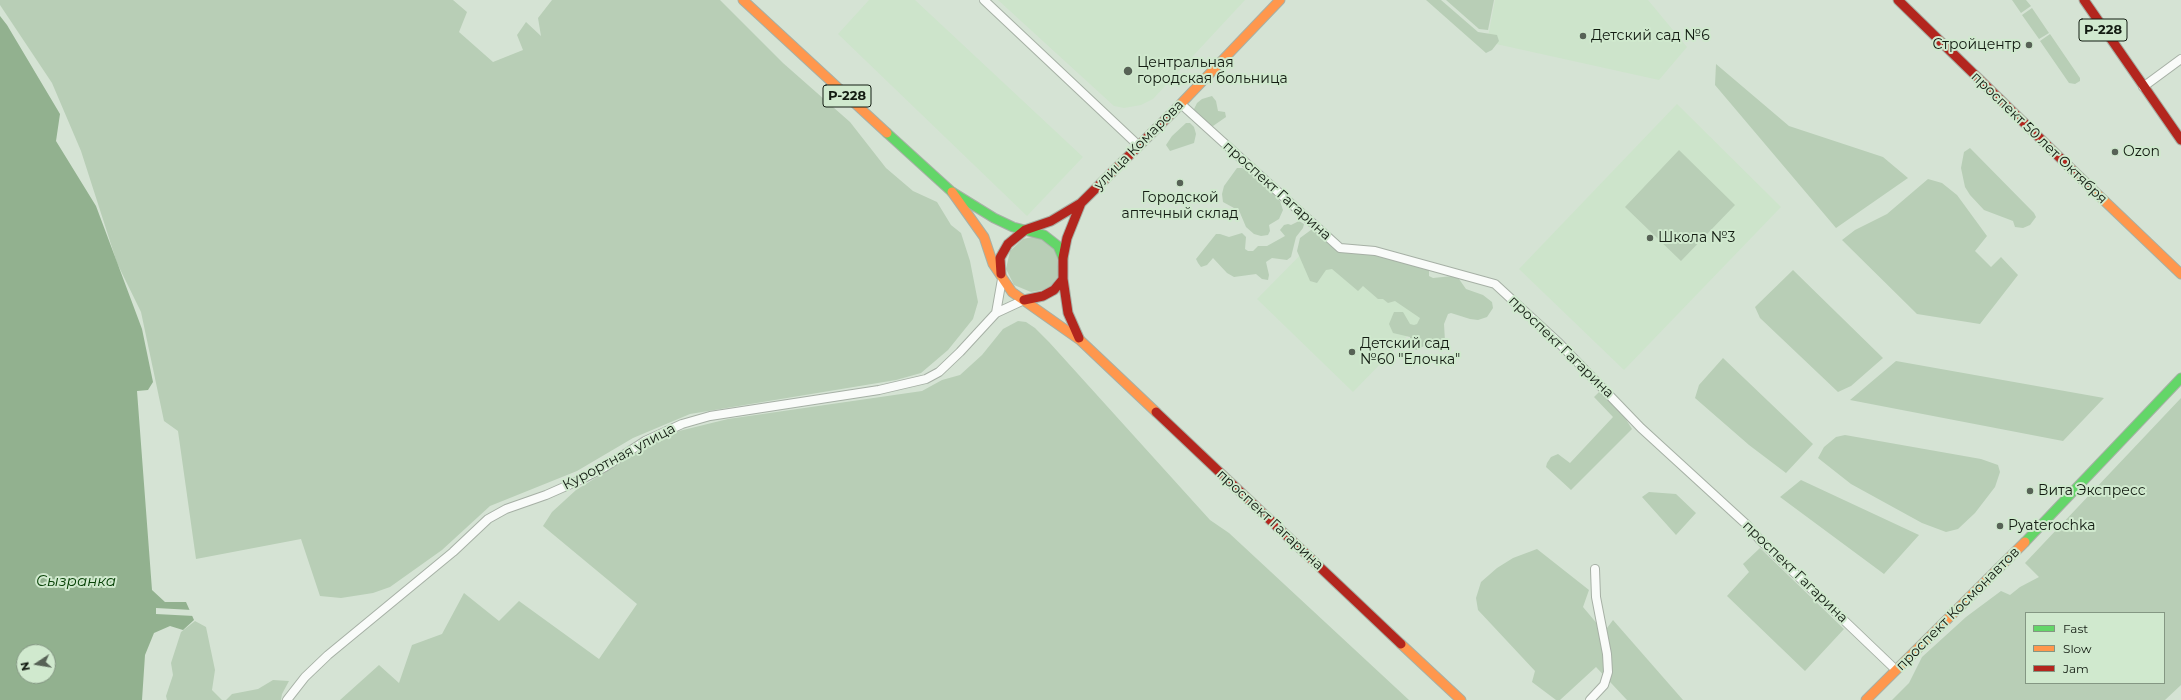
<!DOCTYPE html>
<html>
<head>
<meta charset="utf-8">
<style>
	body { margin:0 }
	#map { position:relative; width:2181px; height:700px; overflow:hidden; background:#d5e3d4; font-family:Montserrat,sans-serif }
	canvas { display:block }
	.legend { position:absolute; left:2025px; top:612px; width:140px; height:72px; box-sizing:border-box; background:#d0e9ce; border:1px solid #849783; margin:0; padding:5px 7px; list-style:none; font-size:12px; color:#131c12 }
	.legend li { display:flex; align-items:center; gap:8px; height:20px }
	.legend b { width:20px; border:1px solid #849783 }
	.north { position:absolute; left:16px; top:644px; width:40px; height:40px; box-sizing:border-box; background:#d0e9ce; border:1px solid #849783; border-radius:50%; rotate:258deg; font-size:11px; font-weight:700; line-height:16px; text-align:center; color:#131c12 }
	.north::after { content:''; display:block; margin:auto; width:14px; height:18px; background:#576256; clip-path:polygon(50% 0,100% 100%,50% 72%,0 100%) }
</style>
</head>
<body>
<div id="map">
<canvas width="2181" height="700"></canvas>
<ul class="legend">
<li><b style="height:5px;background:#63d668"></b>Fast</li>
<li><b style="height:5px;background:#ff974d"></b>Slow</li>
<li><b style="height:5px;background:#b3261e"></b>Jam</li>
</ul>
<div class="north">N</div>
</div>
<script>
const g = document.querySelector('canvas').getContext('2d');
g.lineJoin = 'round';
function paint(path, color) { g.fillStyle = color; g.fill(path, 'evenodd'); }
const poly = rows => new Path2D(rows.map(r => 'M' + r).join(''));
function stroke(path, color, width, dash) { g.strokeStyle = color; g.lineWidth = width; g.lineCap = dash ? 'butt' : 'round'; g.setLineDash(dash || []); g.stroke(path); }
function write(font, color, halo, rows, align = 'center') {
  g.font = font + ' Montserrat,sans-serif'; g.lineWidth = 4; g.setLineDash([]); g.textBaseline = 'middle'; g.strokeStyle = halo; g.fillStyle = color; for (const [text, x, y, turn = 0] of rows) {
    g.save(); g.translate(x, y); g.rotate((+turn || 0) * Math.PI / 180); g.textAlign = isNaN(turn) ? turn : align; if (halo) g.strokeText(text, 0, 0); g.fillText(text, 0, 0); g.restore();
  }
}
const built = poly([
	[869,0,915,0,1083,157,1027,216,838,34],
	[998,0,1245,0,1153,99,1141,105,1124,108,1114,106],
	[1495,0,1648,0,1687,47,1659,80,1487,42],
	[1677,104,1781,207,1624,370,1519,269],
	[1316,239,1431,312,1353,392,1257,299]
]);
const green = poly([
	[0,0,453,0,467,12,459,32,493,62,523,50,517,35,526,22,541,36,538,18,552,0,720,0,783,63,850,122,886,168,913,191,937,202,951,225,961,233,970,261,978,302,973,319,948,350,921,373,896,380,690,414,633,438,577,471,490,506,442,550,390,587,373,593,341,598,320,596,301,539,196,559,178,431,164,421,141,312,117,263,81,151,52,83,0,5],
	[1426,0,1441,0,1478,32,1497,35,1499,41,1492,50,1486,53],
	[1446,0,1494,0,1488,30,1479,29],
	[2012,0,2026,0,2031,6,2021,13],
	[2032,8,2049,33,2039,39,2022,15],
	[2050,34,2080,78,2080,81,2075,84,2069,83,2040,41],
	[1716,64,1789,126,1883,157,1908,178,1836,228,1715,85],
	[1212,96,1216,101,1218,111,1225,112,1226,117,1213,126,1209,125,1195,114,1194,109,1197,103,1202,99],
	[1186,123,1190,123,1194,127,1196,134,1194,143,1170,151,1166,145,1172,136],
	[1970,148,2034,213,2036,217,2030,225,2023,228,2015,227,2013,221,1984,210,1970,195,1965,187,1961,168,1964,152],
	[1679,150,1735,205,1681,261,1625,207],
	[1237,168,1242,168,1250,171,1280,201,1283,210,1279,219,1269,225,1270,231,1268,235,1261,236,1254,234,1246,227,1238,208,1234,208,1223,202,1222,194,1224,186],
	[1928,179,1942,183,1957,195,1987,236,1975,251,1991,267,2001,257,2018,275,1980,324,1917,314,1842,240,1855,230,1887,214],
	[1299,221,1304,224,1303,228,1296,237,1291,257,1287,260,1272,258,1266,262,1269,275,1268,280,1262,279,1256,274,1234,277,1227,273,1213,258,1207,265,1201,267,1198,263,1196,259,1216,234,1220,234,1229,237,1242,233,1246,237,1245,249,1248,251,1253,251,1258,246,1267,246,1285,236,1280,230,1284,225,1288,224,1291,225],
	[1315,227,1340,250,1374,252,1429,268,1429,276,1433,278,1453,276,1459,279,1466,289,1483,295,1492,302,1493,308,1487,317,1478,320,1470,319,1451,313,1448,314,1444,324,1445,341,1443,345,1426,345,1416,350,1410,344,1410,337,1393,333,1389,324,1394,312,1403,312,1410,324,1414,325,1417,324,1420,318,1395,301,1388,303,1383,299,1378,299,1363,286,1358,291,1332,269,1326,270,1317,283,1310,281,1297,251,1300,238],
	[1032,237,1041,238,1056,249,1059,275,1048,289,1031,292,1014,285,1006,269,1010,251,1023,239],
	[1793,270,1883,358,1851,386,1838,392,1760,318,1755,307],
	[1018,321,1026,322,1035,328,1049,342,1210,520,1229,533,1409,700,340,700,379,665,399,683,412,645,442,634,464,593,499,621,519,601,599,659,637,604,543,526,552,512,576,490,651,444,679,431,728,419,922,391,942,380,960,375,982,355,1003,329],
	[1723,358,1813,444,1786,473,1749,445,1695,398,1699,385],
	[1896,361,2104,398,2063,441,1850,400],
	[1601,390,1622,413,1632,429,1571,490,1546,467,1547,463,1551,457,1558,454,1570,463,1613,417,1594,397],
	[2181,398,2181,685,2165,700,1892,700,1909,683,1922,657,1966,617,2001,591,2010,595,2020,587,2039,577,2025,563],
	[2026,613,2164,613,2164,683,2026,683],
	[1845,435,1981,459,1998,465,2000,472,1995,487,1975,513,1958,529,1946,532,1922,523,1851,484,1818,458,1824,447,1836,437],
	[1801,480,1919,535,1884,574,1780,497],
	[1649,492,1676,494,1696,513,1676,535,1642,497],
	[1760,548,1844,629,1805,671,1727,596,1749,572,1743,564],
	[1537,549,1589,590,1583,607,1604,632,1613,620,1683,700,1627,700,1596,667,1560,700,1556,700,1532,682,1535,671,1478,610,1476,598,1481,582,1497,568,1513,558],
	[195,621,206,627,215,670,212,690,222,700,167,700,166,696,173,675,171,663,181,632],
	[273,680,289,681,282,694,281,700,226,700,232,694,258,689]
]);
const water = poly([
	[0,16,7,25,60,114,56,141,96,206,142,329,153,382,148,390,137,391,152,590,165,602,186,602,194,620,183,630,170,626,154,633,145,655,142,700,0,700],
	[24,652,48,652,48,676,24,676]
]);
const pier = poly([
	[156,608,192,610,194,616,156,614]
]);
const street = poly([
	[984,0,1139,146],
	[2143,87,2181,59],
	[1181,104,1340,248,1375,251,1495,284,1559,343,1641,428,1747,525,1760,540,1896,670],
	[996,313,1002,279],
	[287,700,305,677,328,655,453,552,488,519,506,509,546,495,580,480,605,467,645,441,682,424,710,416,879,390,926,379,939,372,960,352,996,313,1024,300],
	[1590,700,1604,685,1608,672,1607,654,1596,597,1595,569]
]);
const fast = poly([
	[887,133,952,192,994,218,1013,227,1044,235,1058,246,1063,258],
	[2025,542,2181,378]
]);
const slow = poly([
	[743,0,887,133],
	[1173,112,1280,0],
	[2092,189,2181,274],
	[952,192,984,237,993,264,1012,292,1080,340,1156,412],
	[1401,644,1461,700],
	[1866,700,2025,542]
]);
const jam = poly([
	[1898,0,2092,189],
	[2084,0,2181,140],
	[1001,274,1000,258,1008,244,1025,230,1051,221,1081,203,1173,112],
	[1024,300,1043,296,1054,290,1063,279],
	[1079,338,1068,313,1063,279,1063,258,1067,238,1081,203],
	[1156,412,1401,644]
]);
const markers = [
	[1583,36,4,"#576256"],
	[2029,45,4,"#576256"],
	[1128,71,5,"#576256"],
	[2115,152,4,"#576256"],
	[1180,183,4,"#576256"],
	[1650,238,4,"#576256"],
	[1352,352,4,"#576256"],
	[2030,491,4,"#576256"],
	[2000,526,4,"#576256"]
];
const shields = [
	[2103,30,48],
	[847,96,48]
];
const shieldNames = [
	["Р-228",2103,30],
	["Р-228",847,96]
];
const poiNames = [
	["Детский сад №6",1591,36],
	["Стройцентр",2021,45,"right"],
	["Центральная",1137,63],
	["городская больница",1137,79],
	["Ozon",2123,152],
	["Городской",1180,198,"center"],
	["аптечный склад",1180,214,"center"],
	["Школа №3",1658,238],
	["Детский сад",1360,344],
	["№60 \"Елочка\"",1360,360],
	["Вита Экспресс",2038,491],
	["Pyaterochka",2008,526]
];
const streetNames = [
	["проспект 50 лет Октября",2039,138,44],
	["улица Комарова",1139,145,-45],
	["проспект Гагарина",1277,191,42],
	["проспект Гагарина",1561,347,44],
	["Курортная улица",619,457,-28],
	["проспект Гагарина",1270,520,43],
	["проспект Гагарина",1795,572,44],
	["проспект Космонавтов",1958,609,-45]
];
const waterNames = [
	["Сызранка",76,582]
];
paint(built, '#cde4cb');
paint(green, '#b8ceb6');
paint(water, '#92b18f');
paint(pier, '#d5e3d4');
stroke(street, '#a6b0a5', 10);
stroke(fast, '#a6b0a5', 11);
stroke(slow, '#a6b0a5', 11);
stroke(jam, '#a6b0a5', 11);
stroke(street, '#f9fbf9', 8);
stroke(fast, '#63d668', 9);
stroke(slow, '#ff974d', 9);
stroke(jam, '#b3261e', 9);
for (const [x, y, r, color] of markers) { const dot = new Path2D(); dot.arc(x, y, r, 0, 2 * Math.PI); g.fillStyle = color; g.fill(dot); stroke(dot, '#d0e9ce', 1.5); }
for (const [x, y, w] of shields) { const box = new Path2D(); box.roundRect(x - w / 2, y - 11, w, 22, 3); g.fillStyle = '#d0e9ce'; g.fill(box); stroke(box, '#131c12', 1); }
write('bold 13px', '#131c12', null, shieldNames);
write('14px', '#131c12', '#d0e9ce', poiNames, 'left');
write('14px', '#131c12', '#d0e9ce', streetNames);
write('italic 15px', '#084207', '#d0e9ce', waterNames);
</script>
</body>
</html>
